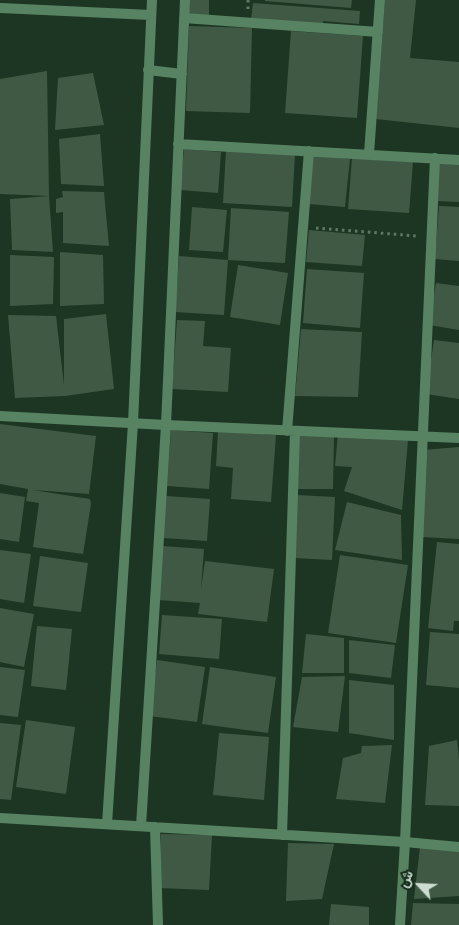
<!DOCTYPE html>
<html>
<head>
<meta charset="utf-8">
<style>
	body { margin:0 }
	#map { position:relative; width:459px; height:925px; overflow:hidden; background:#1d3623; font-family:Inter,Vazirmatn,sans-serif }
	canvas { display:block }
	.north { position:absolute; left:394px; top:860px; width:50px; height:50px; -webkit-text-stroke:4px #132c1a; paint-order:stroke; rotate:295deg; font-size:14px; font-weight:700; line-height:20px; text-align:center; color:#ceddd1 }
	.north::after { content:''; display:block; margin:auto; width:18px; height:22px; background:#ceddd1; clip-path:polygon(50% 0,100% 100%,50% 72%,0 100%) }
</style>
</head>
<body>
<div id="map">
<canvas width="459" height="925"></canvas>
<div class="north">ش</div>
</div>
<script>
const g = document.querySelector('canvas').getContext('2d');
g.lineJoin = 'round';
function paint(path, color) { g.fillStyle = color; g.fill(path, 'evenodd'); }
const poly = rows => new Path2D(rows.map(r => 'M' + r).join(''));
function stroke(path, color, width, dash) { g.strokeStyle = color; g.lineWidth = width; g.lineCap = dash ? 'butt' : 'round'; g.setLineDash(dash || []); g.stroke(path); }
const building = poly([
	[189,0,209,0,209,16,189,15],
	[265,0,352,0,351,8,265,1],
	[385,0,416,0,410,58,459,62,459,128,376,119],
	[253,3,360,11,359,24,323,21,323,25,251,20],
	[189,26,252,28,250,113,186,111],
	[291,31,363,36,357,118,285,113],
	[47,71,49,196,0,194,0,79],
	[93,73,104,125,55,130,58,78],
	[100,134,104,186,61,184,59,139],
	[184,149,221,152,218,193,180,190],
	[226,150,295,154,292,207,223,203],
	[313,155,350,159,345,207,308,204],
	[352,158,413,162,409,213,348,209],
	[439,162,459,163,459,202,437,201],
	[62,191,104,192,109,246,63,243,63,212,56,213,56,199,63,197],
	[49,196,53,252,12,250,10,199],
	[439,206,459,207,459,261,435,259],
	[192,207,227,210,223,252,189,250],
	[231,208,289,212,285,263,228,260],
	[309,230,365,235,362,266,306,262],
	[60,252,103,255,104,304,60,306],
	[10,255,54,257,53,304,10,306],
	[179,256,228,260,224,315,175,312],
	[238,265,288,273,280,325,230,317],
	[307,269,364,273,360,328,303,323],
	[436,283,459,286,459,330,429,325],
	[106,314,114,389,65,396,15,398,8,315,56,316,64,385,64,319],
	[177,320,205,321,203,346,231,348,228,392,172,389],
	[301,329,362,332,358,397,295,396],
	[434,340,459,343,459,399,426,394],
	[0,424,96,436,89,494,33,490,90,499,91,504,83,554,33,547,39,503,26,501,28,489,0,484],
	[171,430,213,433,209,489,167,486],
	[218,431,276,435,271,502,231,499,233,468,216,466],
	[296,434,334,435,333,489,295,489],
	[338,434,408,440,402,510,344,491,352,467,335,466],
	[459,447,459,539,422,537,423,450],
	[0,493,25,497,19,542,0,539],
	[297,495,335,497,332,560,293,558],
	[166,496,210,499,207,541,163,538],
	[347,502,401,515,402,560,335,550],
	[437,542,459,544,459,621,454,621,453,631,428,628],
	[163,546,204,549,201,589,205,561,274,569,267,622,198,614,200,603,159,600],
	[0,550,31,554,24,603,0,599],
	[340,555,408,565,396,643,328,633],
	[40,556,88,563,81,612,33,606],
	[0,608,34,614,24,667,0,662],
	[162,615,222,619,219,659,159,654],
	[37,626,72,629,66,690,31,686],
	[430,632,459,634,459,688,426,685],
	[306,634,344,638,344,673,302,673],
	[349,640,395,645,391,678,349,673],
	[157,660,205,667,197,722,149,716],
	[0,667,25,670,18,717,0,715],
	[210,667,276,677,268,733,202,724],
	[345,676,338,732,293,727,302,677],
	[349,680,394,685,394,740,349,733],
	[26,720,75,727,66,794,16,787],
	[0,723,21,725,11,800,0,799],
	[219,733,269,737,264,800,213,795],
	[457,740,459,760,459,806,425,805,429,746],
	[392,745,385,803,336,799,343,758,361,753,362,746],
	[161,834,212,835,209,890,159,888],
	[288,843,334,844,322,899,286,901],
	[420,847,459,847,459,896,414,899],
	[413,903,459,904,459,925,411,925],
	[331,904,369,907,369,925,329,925]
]);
const path = poly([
	[248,9,248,0],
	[316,228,417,236]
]);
const minor = poly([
	[0,8,151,15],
	[184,18,378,32],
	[148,70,182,74],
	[178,144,459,160],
	[369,154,380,0],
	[0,416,166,425,459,438],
	[287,431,309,151],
	[0,818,405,842,459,847],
	[107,824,133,423,152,0],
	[141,826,166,425,185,0],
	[155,827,158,925],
	[282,835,295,431],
	[400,925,405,842,435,158]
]);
paint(building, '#3f5945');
stroke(path, '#627767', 3, [2.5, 4]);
stroke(minor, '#588363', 10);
</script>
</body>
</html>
